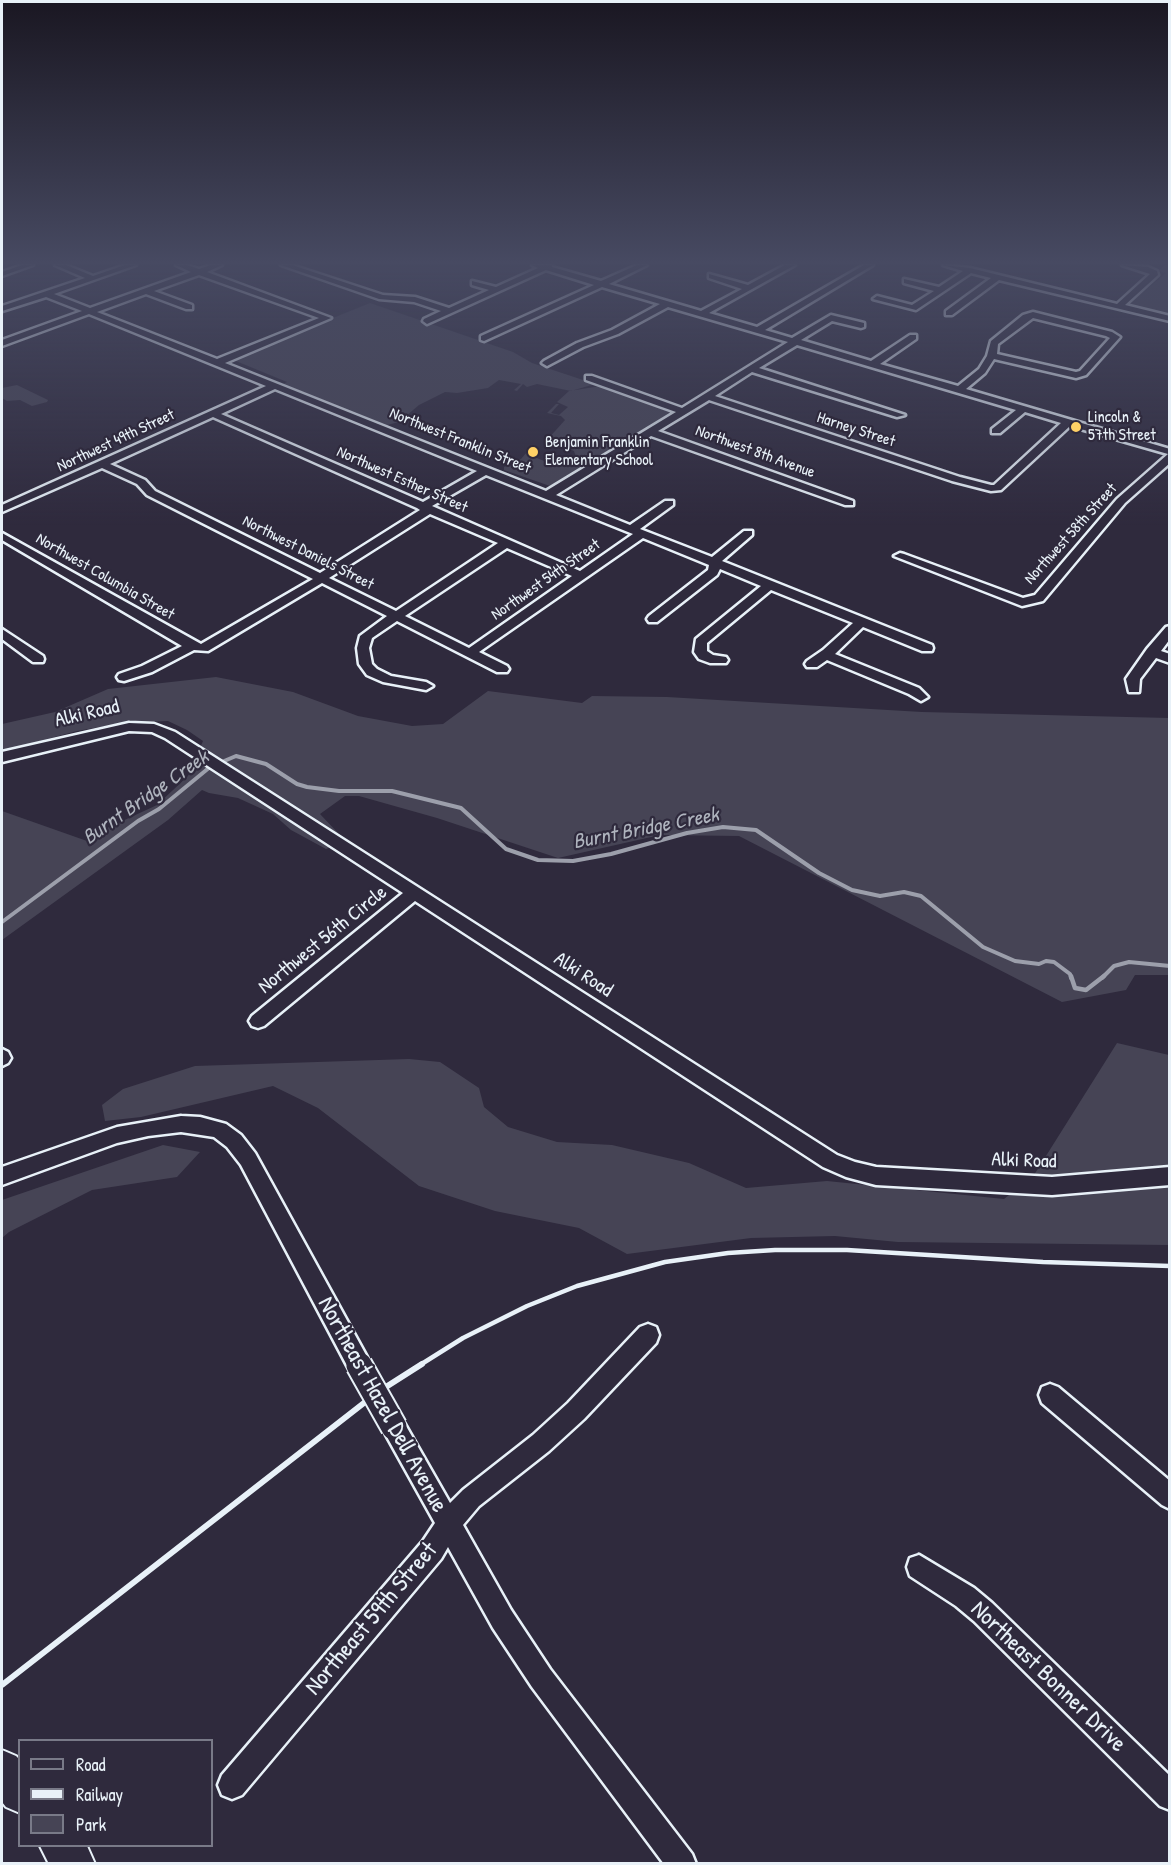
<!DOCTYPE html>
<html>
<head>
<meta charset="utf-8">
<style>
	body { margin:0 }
	#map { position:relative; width:1171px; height:1865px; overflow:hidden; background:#2f2a3d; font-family:"Patrick Hand",sans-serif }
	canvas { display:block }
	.frame { position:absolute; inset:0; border:3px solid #e8f1f8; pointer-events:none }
	.legend { position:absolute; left:18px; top:1739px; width:195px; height:108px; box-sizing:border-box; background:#2f2a3d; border:2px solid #797a88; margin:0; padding:8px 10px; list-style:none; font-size:18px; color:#e8f1f8 }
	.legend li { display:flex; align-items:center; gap:12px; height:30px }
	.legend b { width:30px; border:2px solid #797a88 }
</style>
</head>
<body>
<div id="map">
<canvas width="1171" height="1865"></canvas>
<div class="frame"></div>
<ul class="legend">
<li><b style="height:8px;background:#2f2a3d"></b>Road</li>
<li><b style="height:8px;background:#e8f1f8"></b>Railway</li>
<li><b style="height:16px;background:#464455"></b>Park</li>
</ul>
</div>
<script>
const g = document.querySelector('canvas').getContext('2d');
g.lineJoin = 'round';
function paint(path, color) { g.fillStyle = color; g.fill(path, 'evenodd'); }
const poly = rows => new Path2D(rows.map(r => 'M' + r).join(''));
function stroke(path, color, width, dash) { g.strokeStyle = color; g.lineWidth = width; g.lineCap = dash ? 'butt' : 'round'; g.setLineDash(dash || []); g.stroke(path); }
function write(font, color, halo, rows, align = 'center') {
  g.font = font + ' "Patrick Hand",sans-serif'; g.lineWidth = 4.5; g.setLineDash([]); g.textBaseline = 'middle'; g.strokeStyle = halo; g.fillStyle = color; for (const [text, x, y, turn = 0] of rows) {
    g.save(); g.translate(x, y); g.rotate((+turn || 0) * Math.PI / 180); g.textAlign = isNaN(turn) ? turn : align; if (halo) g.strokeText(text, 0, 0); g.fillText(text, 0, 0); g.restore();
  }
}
const green = poly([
	[1165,265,1169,265,1169,317,1126,306,1166,273,1158,271],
	[370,303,513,352,532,363,595,384,571,391,537,384,527,387,523,384,517,391,514,390,521,384,499,380,488,388,457,393,445,392,419,405,399,422,387,425,283,384,287,382,231,359],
	[17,385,48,400,47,402,32,406,20,400,7,401,2,398,2,388],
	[601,386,675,413,550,486,504,470,504,467,521,459,527,452,531,452,529,455,552,464,556,462,566,463,576,457,574,451,547,440,565,420,561,416,547,413,556,404,559,404,551,413,559,415,568,407,557,402,569,391],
	[216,677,293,692,358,716,412,726,443,724,488,691,582,703,592,696,667,697,922,712,1169,718,1169,975,1135,975,1126,990,1062,1002,739,836,660,835,558,858,437,818,359,796,345,796,320,814,338,833,334,846,326,849,291,830,273,814,238,798,209,793,202,790,168,820,2,940,2,811,87,841,103,830,157,805,188,776,203,741,187,730,168,721,122,723,77,731,2,751,2,724,55,712,108,689],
	[1117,1043,1169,1055,1169,1245,898,1242,835,1236,751,1238,627,1254,579,1228,495,1211,419,1186,318,1108,273,1086,141,1117,105,1121,102,1105,123,1089,195,1066,409,1059,440,1062,479,1088,484,1107,508,1127,557,1142,612,1145,689,1163,746,1188,827,1181,1004,1199,1034,1175],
	[163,1145,200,1152,177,1177,92,1190,9,1232,2,1238,2,1200]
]);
const streamFar1 = poly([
	[2,922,138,821,159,809,210,767,236,756,266,764,297,784,307,787,339,791,392,791,461,808,506,849,538,860,573,861,611,854,687,833,723,827,756,830,819,873,852,890,880,896,904,892,921,896,983,947,1015,961,1039,964,1046,961,1054,962,1070,974,1071,978],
	[1102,978,1114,966,1129,962,1170,966]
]);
const stream = poly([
	[1071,976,1075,988,1086,990,1104,976]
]);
const minor = poly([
	[22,265,33,265,2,276,2,272,22,265],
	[55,265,66,265,93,276,125,265,136,265,54,294,90,308,191,272,176,265,187,265,199,269,211,265,222,265,207,272,331,318,225,363,546,491,676,412,586,380,586,376,592,376,682,408,788,342,668,307,618,334,583,347,547,366,542,363,544,361,577,343,612,330,660,304,602,287,484,341,481,340,481,336,594,285,546,270,427,324,423,321,424,319,441,311,414,302,379,299,281,265,292,265,383,295,415,297,449,308,489,290,472,285,472,281,496,287,538,268,532,265,552,265,552,267,601,281,637,265,647,265,609,284,701,311,742,289,709,278,709,274,748,285,785,265,795,265,709,313,757,327,864,265,873,265,765,330,792,338,831,315,864,323,864,327,861,328,832,321,801,340,871,361,910,335,916,335,916,339,880,364,958,386,979,369,987,356,991,341,1023,315,1033,312,1112,332,1120,337,1086,375,1076,378,994,359,985,373,966,389,1170,449,1170,463,1125,503,1043,601,1022,606,894,556,900,553,904,554,1023,598,1035,595,1117,499,1168,454,1070,426,1001,490,991,491,952,481,709,400,658,431,853,501,853,505,845,505,651,436,556,495,630,525,665,501,673,501,673,505,640,529,712,557,744,531,752,531,752,535,722,561,932,645,933,648,932,651,922,651,863,627,835,654,919,688,928,697,921,701,909,694,827,660,817,667,807,667,805,664,807,661,823,650,853,623,771,590,707,643,707,651,713,655,726,657,728,660,726,663,710,663,699,659,694,652,696,639,761,586,720,569,717,575,657,622,649,622,647,619,649,616,708,570,709,565,643,538,479,652,507,666,509,669,507,672,497,672,397,621,372,638,369,648,372,664,377,669,391,676,426,682,433,686,426,690,383,682,367,675,359,664,357,648,360,636,387,616,322,583,208,651,194,650,152,672,124,681,119,680,117,677,119,674,142,666,182,646,2,540,2,533,201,644,313,579,147,495,137,484,102,468,2,512,2,505,266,386,89,314,2,346,2,340,82,311,46,297,2,311,2,306,85,278,55,265],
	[199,275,319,318,217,359,97,312,146,294,186,309,192,309,192,305,154,291,199,275],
	[1033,318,1106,336,1110,338,1080,371,1076,372,997,354,998,344,1033,318],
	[797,345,1016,410,992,429,992,433,1000,433,1025,412,1061,423,994,485,991,485,960,477,715,396,752,372,897,417,905,415,759,368,797,345],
	[275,389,477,471,423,502,221,414,275,389],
	[213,417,417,508,420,510,320,573,155,491,145,480,110,464,213,417],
	[486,475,633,534,580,571,432,506,486,475],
	[430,514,498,543,396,611,329,578,430,514],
	[507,548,572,576,469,648,405,616,507,548],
	[943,265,970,268,1117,304,1150,274,1122,265,1148,267,1157,271,1158,275,1125,305,1170,316,1170,321,999,280,952,315,946,315,946,311,991,278,971,273,916,310,873,299,877,296,912,305,934,291,904,283,904,279,939,287,963,271,943,265],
	[1170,626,1170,639,1161,651,1170,654,1170,663,1156,658,1140,679,1139,692,1129,692,1126,679,1147,649,1166,627,1170,626],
	[2,629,43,656,44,659,43,662,33,662,2,639,2,629],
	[129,723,154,724,175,732,837,1155,855,1162,876,1167,1052,1177,1170,1167,1170,1185,1052,1195,876,1185,846,1177,823,1167,415,901,264,1026,258,1028,252,1026,249,1021,252,1016,403,893,165,738,152,732,129,731,2,762,2,752,129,723],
	[2,1049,8,1052,11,1058,8,1063,2,1066,2,1049],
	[181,1116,200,1117,226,1124,241,1135,255,1153,367,1357,370,1365,367,1373,359,1376,351,1373,241,1165,227,1147,214,1137,181,1132,148,1136,117,1143,2,1185,2,1167,117,1127,181,1116],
	[648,1324,656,1327,659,1335,656,1343,584,1419,549,1451,479,1506,463,1525,511,1610,550,1669,692,1854,696,1864,664,1864,532,1687,493,1628,448,1547,441,1559,242,1795,232,1799,222,1795,218,1785,222,1775,423,1541,435,1523,386,1435,383,1427,386,1419,394,1416,402,1419,450,1503,463,1490,533,1435,568,1403,640,1327,648,1324],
	[1050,1384,1058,1387,1170,1481,1170,1509,1162,1505,1042,1403,1039,1395,1042,1387,1050,1384],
	[919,1555,974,1588,992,1603,1170,1776,1170,1810,1160,1806,974,1621,956,1606,910,1576,907,1567,910,1558,919,1555]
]);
const highway = poly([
	[2,1750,16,1756,20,1760,20,1813,6,1807,2,1802,2,1750],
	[40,1846,87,1846,95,1864,49,1864,40,1846]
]);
const railFar1 = poly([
	[420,1365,463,1338,527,1306,577,1286,665,1262,728,1253,775,1250,847,1250,1043,1262,1170,1266]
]);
const rail = poly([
	[2,1685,378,1392,422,1364]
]);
const minorBridge = poly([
	[359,1365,394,1427]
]);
const markers = [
	[1076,427,6,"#ffd166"],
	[533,452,6,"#ffd166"]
];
const farPoinames = [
	["Lincoln &",1088,418],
	["57th Street",1088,436],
	["Benjamin Franklin",545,443],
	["Elementary School",545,461]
];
const farStreetnames = [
	["Harney Street",856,430,18],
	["Northwest 49th Street",116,441,-25],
	["Northwest Franklin Street",460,441,22],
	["Northwest 8th Avenue",755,452,20],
	["Northwest Esther Street",402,480,24],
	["Northwest 58th Street",1071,534,-48],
	["Northwest Daniels Street",308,553,27],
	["Northwest Columbia Street",105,577,30],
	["Northwest 54th Street",546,580,-35]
];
const streetNames = [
	["Alki Road",87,714,-13],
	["Northwest 56th Circle",323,940,-39],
	["Alki Road",583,975,33],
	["Alki Road",1024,1161,2]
];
const waterNames = [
	["Burnt Bridge Creek",146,798,-35],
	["Burnt Bridge Creek",646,829,-11]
];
const nearStreetnames = [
	["Northeast Hazel Dell Avenue",382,1405,61],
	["Northeast 59th Street",372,1619,-50],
	["Northeast Bonner Drive",1048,1677,44]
];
paint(green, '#464455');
stroke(streamFar1, '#9c9fab', 4);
stroke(stream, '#9c9fab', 4.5);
stroke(minor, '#e8f1f8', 5);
stroke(highway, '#e8f1f8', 4);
paint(minor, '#2f2a3d');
paint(highway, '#2f2a3d');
stroke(railFar1, '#e8f1f8', 4.5);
stroke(rail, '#e8f1f8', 6);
stroke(minorBridge, '#e8f1f8', 29, []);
stroke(minorBridge, '#2f2a3d', 25);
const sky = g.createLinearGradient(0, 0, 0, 526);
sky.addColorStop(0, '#1a1722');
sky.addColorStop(0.5, '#474a62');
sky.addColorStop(1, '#474a6200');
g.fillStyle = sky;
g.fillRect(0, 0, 1171, 526);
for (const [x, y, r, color] of markers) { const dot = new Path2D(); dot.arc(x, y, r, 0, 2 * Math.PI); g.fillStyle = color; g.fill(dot); stroke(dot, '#2f2a3d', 2); }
write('16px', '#e8f1f8', '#2f2a3d', farPoinames, 'left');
write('16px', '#e8f1f8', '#2f2a3d', farStreetnames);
write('20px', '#e8f1f8', '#2f2a3d', streetNames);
write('italic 21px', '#afb4be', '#2f2a3d', waterNames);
write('24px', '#e8f1f8', '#2f2a3d', nearStreetnames);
</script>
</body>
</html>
